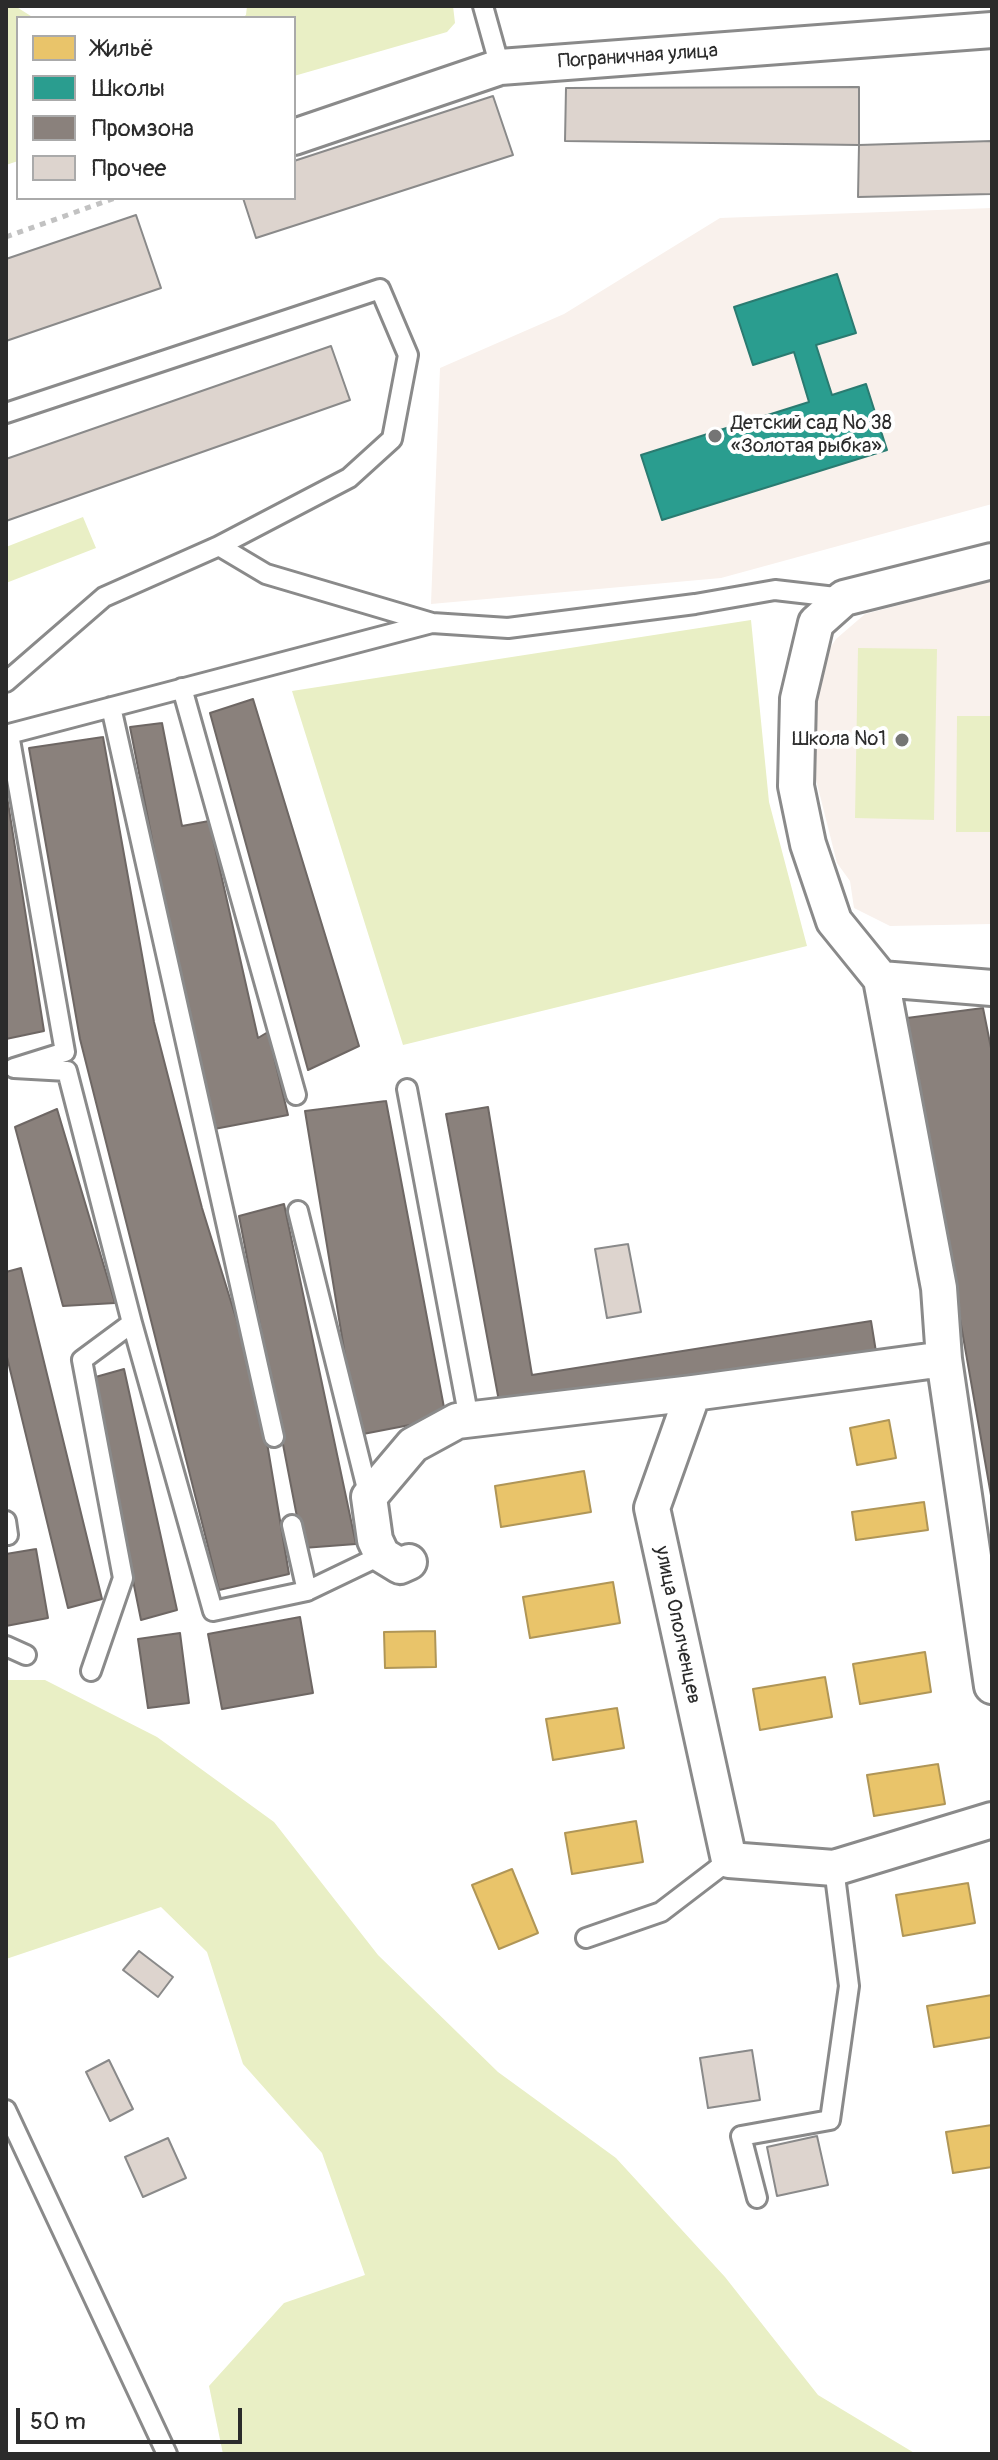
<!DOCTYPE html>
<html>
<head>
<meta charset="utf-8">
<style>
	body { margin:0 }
	#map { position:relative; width:998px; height:2460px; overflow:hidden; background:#fff; font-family:Pangolin,sans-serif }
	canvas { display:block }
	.frame { position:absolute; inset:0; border:8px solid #2b2b2b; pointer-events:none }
	.legend { position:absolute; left:16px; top:16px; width:280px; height:184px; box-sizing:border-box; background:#fff; border:2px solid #aaa; margin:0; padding:10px 14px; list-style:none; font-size:24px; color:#2b2b2b }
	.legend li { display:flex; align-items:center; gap:16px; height:40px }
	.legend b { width:40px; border:2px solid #aaa }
	.scale { position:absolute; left:16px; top:2408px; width:226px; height:36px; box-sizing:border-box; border:4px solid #2b2b2b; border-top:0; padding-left:10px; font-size:24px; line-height:28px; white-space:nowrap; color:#2b2b2b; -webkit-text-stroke:6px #fff; paint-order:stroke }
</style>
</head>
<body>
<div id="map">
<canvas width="998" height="2460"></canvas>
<div class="frame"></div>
<ul class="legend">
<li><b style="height:22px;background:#e9c46a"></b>Жильё</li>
<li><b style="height:22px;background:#2a9d8f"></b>Школы</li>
<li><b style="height:22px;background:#8a817c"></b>Промзона</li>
<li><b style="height:22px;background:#ddd4ce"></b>Прочее</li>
</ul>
<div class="scale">50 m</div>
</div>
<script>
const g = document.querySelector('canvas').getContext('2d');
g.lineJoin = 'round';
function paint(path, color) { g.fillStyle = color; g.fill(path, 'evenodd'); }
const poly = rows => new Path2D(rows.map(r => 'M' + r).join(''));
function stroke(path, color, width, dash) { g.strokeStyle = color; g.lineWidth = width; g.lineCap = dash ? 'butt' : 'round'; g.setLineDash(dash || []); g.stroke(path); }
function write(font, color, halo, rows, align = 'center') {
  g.font = font + ' Pangolin,sans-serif'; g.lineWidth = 8; g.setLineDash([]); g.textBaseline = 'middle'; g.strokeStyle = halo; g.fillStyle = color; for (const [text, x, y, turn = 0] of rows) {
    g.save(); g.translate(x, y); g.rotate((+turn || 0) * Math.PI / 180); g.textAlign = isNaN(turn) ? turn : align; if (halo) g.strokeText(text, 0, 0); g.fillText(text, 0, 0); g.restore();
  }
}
const built = poly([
	[992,208,992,504,721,578,431,604,440,368,564,314,720,218],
	[992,581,992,924,890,926,854,908,850,881,837,863,812,764,813,716,823,659,836,639,865,614]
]);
const green = poly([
	[6,6,15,6,34,18,18,18,18,161,6,165],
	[247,6,453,6,455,23,447,32,294,76,294,18,242,18,246,15],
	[83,517,96,548,6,583,6,547],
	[751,620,769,802,807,946,403,1045,292,691],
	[858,648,937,649,934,820,855,818],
	[957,716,992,716,992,832,956,832],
	[6,1680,45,1680,157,1737,274,1822,378,1955,498,2072,616,2158,725,2277,818,2395,916,2454,223,2454,209,2386,284,2303,365,2275,322,2153,243,2064,207,1952,161,1907,6,1959]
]);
const homes = poly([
	[889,1420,896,1458,857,1465,850,1428,889,1420],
	[584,1471,591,1512,501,1527,495,1486,584,1471],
	[924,1502,928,1530,856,1540,852,1512,924,1502],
	[613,1582,620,1623,530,1638,523,1597,613,1582],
	[435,1631,436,1667,385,1668,384,1632,435,1631],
	[925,1652,931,1692,860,1704,853,1664,925,1652],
	[825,1677,832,1717,760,1730,753,1689,825,1677],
	[617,1708,624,1748,553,1760,546,1719,617,1708],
	[938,1764,945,1804,874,1816,867,1775,938,1764],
	[636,1821,643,1862,572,1874,565,1833,636,1821],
	[512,1869,538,1933,499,1949,472,1885,512,1869],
	[968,1883,975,1923,903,1936,896,1895,968,1883],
	[992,1995,992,2037,934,2047,927,2006,992,1995],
	[992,2125,992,2167,953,2173,946,2132,992,2125]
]);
const schools = poly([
	[837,274,856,333,816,345,832,395,866,384,887,450,662,520,641,455,809,402,794,352,753,365,734,307,837,274]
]);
const industry = poly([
	[253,699,359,1046,308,1070,210,713,253,699],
	[162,723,182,826,209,821,258,1038,268,1032,288,1115,209,1130,130,727,162,723],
	[103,737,154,1022,202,1208,258,1389,289,1574,219,1590,80,1039,29,748,103,737],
	[6,790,44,1031,6,1039,6,790],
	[983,1008,992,1053,992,1501,907,1018,983,1008],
	[386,1101,446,1418,358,1435,305,1111,386,1101],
	[488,1107,532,1375,871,1321,877,1358,501,1412,446,1114,488,1107],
	[57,1109,115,1303,63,1306,15,1127,57,1109],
	[284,1204,356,1544,303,1548,239,1216,284,1204],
	[21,1268,102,1599,68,1608,6,1353,6,1272,21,1268],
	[124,1369,177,1610,141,1620,92,1378,124,1369],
	[36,1549,48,1618,6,1626,6,1554,36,1549],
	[300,1617,313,1693,222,1709,208,1634,300,1617],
	[180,1633,189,1703,148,1708,138,1639,180,1633]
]);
const building = poly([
	[859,87,859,145,565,141,566,88,859,87],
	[493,96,513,155,256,238,243,198,294,198,294,161,493,96],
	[992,141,992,194,858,197,859,145,992,141],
	[136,215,161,288,6,341,6,259,136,215],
	[331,346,350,400,6,521,6,459,331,346],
	[628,1244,641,1312,607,1318,595,1249,628,1244],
	[139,1951,173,1977,158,1997,123,1970,139,1951],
	[752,2050,760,2100,708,2108,700,2058,752,2050],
	[109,2060,133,2109,110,2121,86,2072,109,2060],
	[817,2136,828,2185,777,2196,767,2147,817,2136],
	[168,2138,186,2178,143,2197,125,2157,168,2138]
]);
const path = poly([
	[6,237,115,198]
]);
const lane = poly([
	[483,6,500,67],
	[6,413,380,289,408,355,392,439,349,478,219,546,266,574,432,623,508,628,695,604,775,590,844,598],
	[6,682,104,597,219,546],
	[182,688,296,1095],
	[111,707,274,1437],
	[407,1089,469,1419],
	[298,1211,369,1497],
	[132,1323,213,1611,307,1591],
	[6,1521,8,1535,6,1535],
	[292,1525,307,1591,382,1555],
	[6,1646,26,1655],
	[91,1671,123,1578,82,1360,132,1323,67,1071,14,1068,65,1052,9,734,432,623],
	[586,1938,661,1912,729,1860],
	[6,2110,167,2454],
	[757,2198,741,2136,830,2120,849,1986,834,1868]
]);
const street = poly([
	[294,137,500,67,992,30],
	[992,561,844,598,816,623,798,699,796,786,808,844,834,921,881,979,992,988],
	[944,1359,992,1686],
	[693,1393,652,1508,729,1860,834,1868,992,1820],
	[409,1562,400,1566,382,1555,375,1540,369,1497,413,1445,457,1421,693,1393,944,1359,939,1288,881,979]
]);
const markers = [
	[715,436,8,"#757575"],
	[902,740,8,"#757575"]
];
const streetNames = [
	["Пограничная улица",638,57,-4],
	["улица Ополченцев",677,1625,78]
];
const poiNames = [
	["Детский сад № 38",731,424],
	["«Золотая рыбка»",731,447],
	["Школа №1",886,740,"right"]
];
paint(built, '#f9f1ec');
paint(green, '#e9efc5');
paint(homes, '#e9c46a');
stroke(homes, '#b09657', 2);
paint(schools, '#2a9d8f');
stroke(schools, '#2a7b71', 2);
paint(industry, '#8a817c');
stroke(industry, '#6e6764', 2);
paint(building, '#ddd4ce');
stroke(building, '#8a8a8a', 2);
stroke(lane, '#8a8a8a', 24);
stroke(street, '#8a8a8a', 40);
stroke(path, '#c2c2c2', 5, [6, 6]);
stroke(lane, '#fff', 18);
stroke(street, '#fff', 34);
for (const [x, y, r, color] of markers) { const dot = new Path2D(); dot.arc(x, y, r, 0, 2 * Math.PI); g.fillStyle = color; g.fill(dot); stroke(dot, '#fff', 3); }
write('20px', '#2b2b2b', '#fff', streetNames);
write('20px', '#2b2b2b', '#fff', poiNames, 'left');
</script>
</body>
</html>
